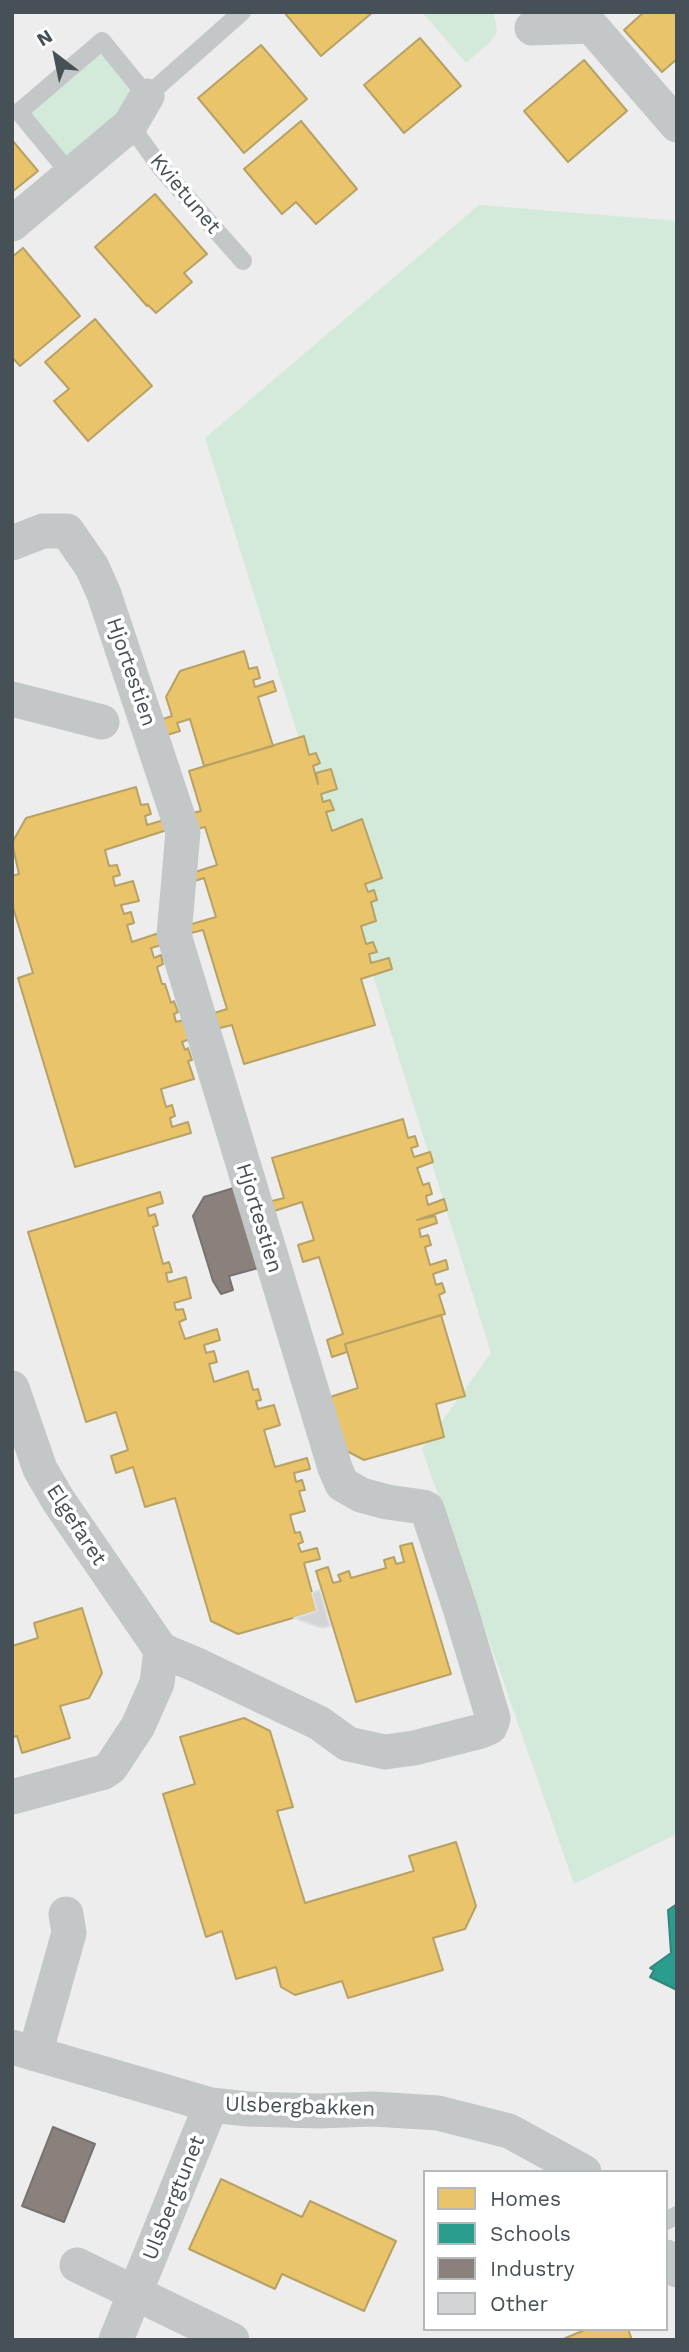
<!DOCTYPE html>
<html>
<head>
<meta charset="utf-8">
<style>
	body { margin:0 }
	#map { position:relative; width:689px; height:2352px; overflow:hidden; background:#ededed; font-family:"Work Sans",sans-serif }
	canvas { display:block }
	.frame { position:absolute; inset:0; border:14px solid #465057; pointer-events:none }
	.legend { position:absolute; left:423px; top:2170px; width:245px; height:161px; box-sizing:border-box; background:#fff; border:2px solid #b5b9bc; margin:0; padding:9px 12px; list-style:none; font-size:21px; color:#465057 }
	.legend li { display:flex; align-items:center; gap:14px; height:35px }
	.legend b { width:35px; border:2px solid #b5b9bc }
	.north { position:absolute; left:21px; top:21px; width:70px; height:70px; -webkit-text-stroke:5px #fff; paint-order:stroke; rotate:328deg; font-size:19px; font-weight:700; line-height:28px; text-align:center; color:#465057 }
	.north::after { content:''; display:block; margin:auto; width:24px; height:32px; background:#465057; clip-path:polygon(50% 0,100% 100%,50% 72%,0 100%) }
</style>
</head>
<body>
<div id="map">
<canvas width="689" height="2352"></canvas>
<div class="frame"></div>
<ul class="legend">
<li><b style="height:19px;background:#e9c46a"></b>Homes</li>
<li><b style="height:19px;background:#2a9d8f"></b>Schools</li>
<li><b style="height:19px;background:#8a817c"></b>Industry</li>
<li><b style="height:19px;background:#d3d4d6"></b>Other</li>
</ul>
<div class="north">N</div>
</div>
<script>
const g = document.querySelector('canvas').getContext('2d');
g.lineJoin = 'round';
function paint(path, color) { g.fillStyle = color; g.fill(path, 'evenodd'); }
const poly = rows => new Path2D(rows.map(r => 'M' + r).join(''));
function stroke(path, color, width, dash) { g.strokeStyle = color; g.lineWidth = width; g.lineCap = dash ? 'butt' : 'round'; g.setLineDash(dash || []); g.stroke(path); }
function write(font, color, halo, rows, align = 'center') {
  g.font = font + ' "Work Sans",sans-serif'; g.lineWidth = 7; g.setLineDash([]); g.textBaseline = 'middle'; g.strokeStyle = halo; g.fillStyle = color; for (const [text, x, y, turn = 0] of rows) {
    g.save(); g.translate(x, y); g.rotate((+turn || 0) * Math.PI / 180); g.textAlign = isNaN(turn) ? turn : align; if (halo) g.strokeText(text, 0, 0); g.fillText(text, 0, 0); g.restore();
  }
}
const green = poly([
	[422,12,494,12,497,32,490,42,466,63],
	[102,41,147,96,71,175,19,112],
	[479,205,677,221,677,1834,574,1884,422,1449,491,1353,205,438]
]);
const homes = poly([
	[284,12,373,12,321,56,284,12],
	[644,12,677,12,677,59,662,72,624,30,644,12],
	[420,38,461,86,404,133,364,85,420,38],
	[261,45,307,99,244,153,198,98,261,45],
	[584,60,627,111,568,162,524,111,584,60],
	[301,121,357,189,316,224,296,202,282,214,244,169,301,121],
	[12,140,38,171,12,192,12,140],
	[155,194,207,254,184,273,192,282,156,313,148,305,147,306,95,247,155,194],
	[23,248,80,316,20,366,12,357,12,257,23,248],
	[95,319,152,386,88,441,54,401,69,389,45,362,95,319],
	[244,651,249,669,257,667,260,678,253,680,255,687,273,681,276,691,258,697,273,746,204,766,190,719,177,723,180,731,161,737,157,721,172,716,166,697,180,671,244,651],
	[304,736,309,755,316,753,320,763,313,766,318,784,316,773,331,769,337,789,321,794,323,802,330,800,334,810,326,812,332,831,362,819,382,878,365,884,368,892,374,890,377,900,371,902,376,921,361,926,366,944,373,942,377,952,369,954,371,963,389,958,392,969,361,979,375,1025,244,1064,232,1025,216,1029,211,1014,227,1009,203,930,187,934,185,926,216,917,204,878,188,883,186,875,217,865,205,827,189,831,184,815,201,811,189,771,304,736],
	[136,787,141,805,148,804,151,814,145,816,147,825,164,820,167,830,105,850,109,866,117,865,120,875,113,877,115,886,133,881,139,901,121,905,124,914,131,912,134,923,127,925,132,942,165,931,168,943,151,948,154,958,161,955,163,964,157,967,162,984,165,984,171,1003,174,1001,178,1012,174,1014,176,1022,191,1018,196,1037,182,1042,185,1050,188,1048,192,1060,188,1061,194,1079,161,1089,166,1107,172,1105,175,1116,170,1118,172,1127,188,1122,191,1133,75,1167,18,978,33,973,12,904,12,876,19,874,12,843,26,818,136,787],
	[403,1119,408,1138,415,1136,418,1146,411,1148,414,1157,430,1152,433,1162,417,1168,423,1185,429,1183,432,1194,426,1196,428,1205,444,1199,447,1210,417,1220,435,1216,437,1223,419,1229,421,1237,428,1235,431,1245,425,1247,430,1265,446,1260,448,1269,433,1274,436,1285,442,1283,445,1292,439,1295,445,1314,345,1344,347,1352,332,1357,327,1340,343,1334,319,1257,303,1262,298,1245,314,1240,302,1202,271,1212,268,1202,284,1198,272,1158,403,1119],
	[160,1192,163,1203,147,1208,149,1216,155,1214,158,1225,153,1227,163,1264,169,1262,172,1272,166,1273,168,1282,186,1277,191,1298,174,1303,176,1310,183,1309,186,1319,179,1322,185,1339,217,1329,220,1340,204,1345,206,1353,214,1351,217,1362,209,1364,214,1382,248,1371,253,1390,258,1389,261,1400,256,1401,258,1409,274,1405,280,1425,264,1430,275,1467,307,1458,310,1469,294,1473,296,1482,302,1480,305,1490,299,1491,305,1511,290,1515,295,1533,300,1532,303,1542,298,1544,301,1552,317,1548,320,1559,304,1563,317,1611,238,1634,211,1621,175,1498,145,1507,133,1467,116,1473,111,1456,128,1450,116,1412,86,1422,28,1232,160,1192],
	[441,1315,465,1396,436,1404,444,1437,364,1460,345,1450,330,1397,358,1388,345,1344,441,1315],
	[412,1543,451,1674,356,1702,316,1571,328,1567,333,1583,341,1581,338,1575,349,1571,351,1578,386,1568,384,1560,394,1557,396,1564,404,1562,400,1546,412,1543],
	[82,1608,102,1673,89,1698,60,1706,70,1738,22,1753,17,1736,12,1737,12,1646,38,1638,34,1623,82,1608],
	[244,1718,270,1731,293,1807,277,1811,305,1903,414,1871,409,1856,456,1842,476,1906,465,1929,433,1938,443,1970,348,1998,342,1981,295,1995,281,1987,276,1967,236,1979,222,1931,206,1937,163,1794,195,1784,180,1737,244,1718],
	[221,2179,302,2217,310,2201,396,2241,364,2311,282,2274,275,2289,189,2249,221,2179],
	[587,2329,628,2329,632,2340,561,2340,587,2329]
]);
const schools = poly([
	[677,1904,677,1990,650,1977,654,1970,650,1968,671,1953,668,1910,677,1904]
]);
const industry = poly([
	[237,1187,262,1267,229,1276,233,1290,221,1294,213,1281,193,1216,204,1197,237,1187],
	[53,2127,95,2144,64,2222,22,2206,53,2127]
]);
const building = poly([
	[320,1590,330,1626,322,1628,294,1618,317,1611,312,1593,320,1590]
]);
const lane = poly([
	[130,125,161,168,243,261],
	[71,175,19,112,102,41,147,96,242,12],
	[666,2221,677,2215]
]);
const street = poly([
	[532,28,591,26,677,125],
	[12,224,130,125,147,96],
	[12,543,43,531,67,531,92,567,104,594,183,832,174,935,335,1468,342,1484,361,1495,387,1502,423,1507,427,1509,460,1608,493,1718,492,1722,490,1727,481,1731,414,1748,385,1752,348,1744,319,1723,199,1666,161,1650],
	[12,699,102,722],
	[12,1388,40,1469,58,1500,161,1650,157,1683,138,1726,111,1767,104,1772,12,1797],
	[12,2047,211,2105,248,2109,319,2111,373,2109,438,2113,509,2131,584,2172],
	[35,2054,69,1933,66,1914],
	[666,2257,677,2270],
	[77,2265,232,2340],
	[116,2340,211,2105]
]);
const streetNames = [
	["Kvietunet",185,194,50],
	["Hjortestien",131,672,71],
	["Hjortestien",259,1218,73],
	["Elgefaret",76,1525,57],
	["Ulsbergbakken",300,2107,2],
	["Ulsbergtunet",174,2198,-68]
];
paint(green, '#d3eada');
paint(homes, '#e9c46a');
stroke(homes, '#b8a164', 2);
paint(schools, '#2a9d8f');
stroke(schools, '#32867e', 2);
paint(industry, '#8a817c');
stroke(industry, '#767271', 2);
paint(building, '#d3d4d6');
stroke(building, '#dedfe0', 2);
stroke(lane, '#c4c7c8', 18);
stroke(street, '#c4c7c8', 35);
write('21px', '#465057', '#fff', streetNames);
</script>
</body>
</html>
